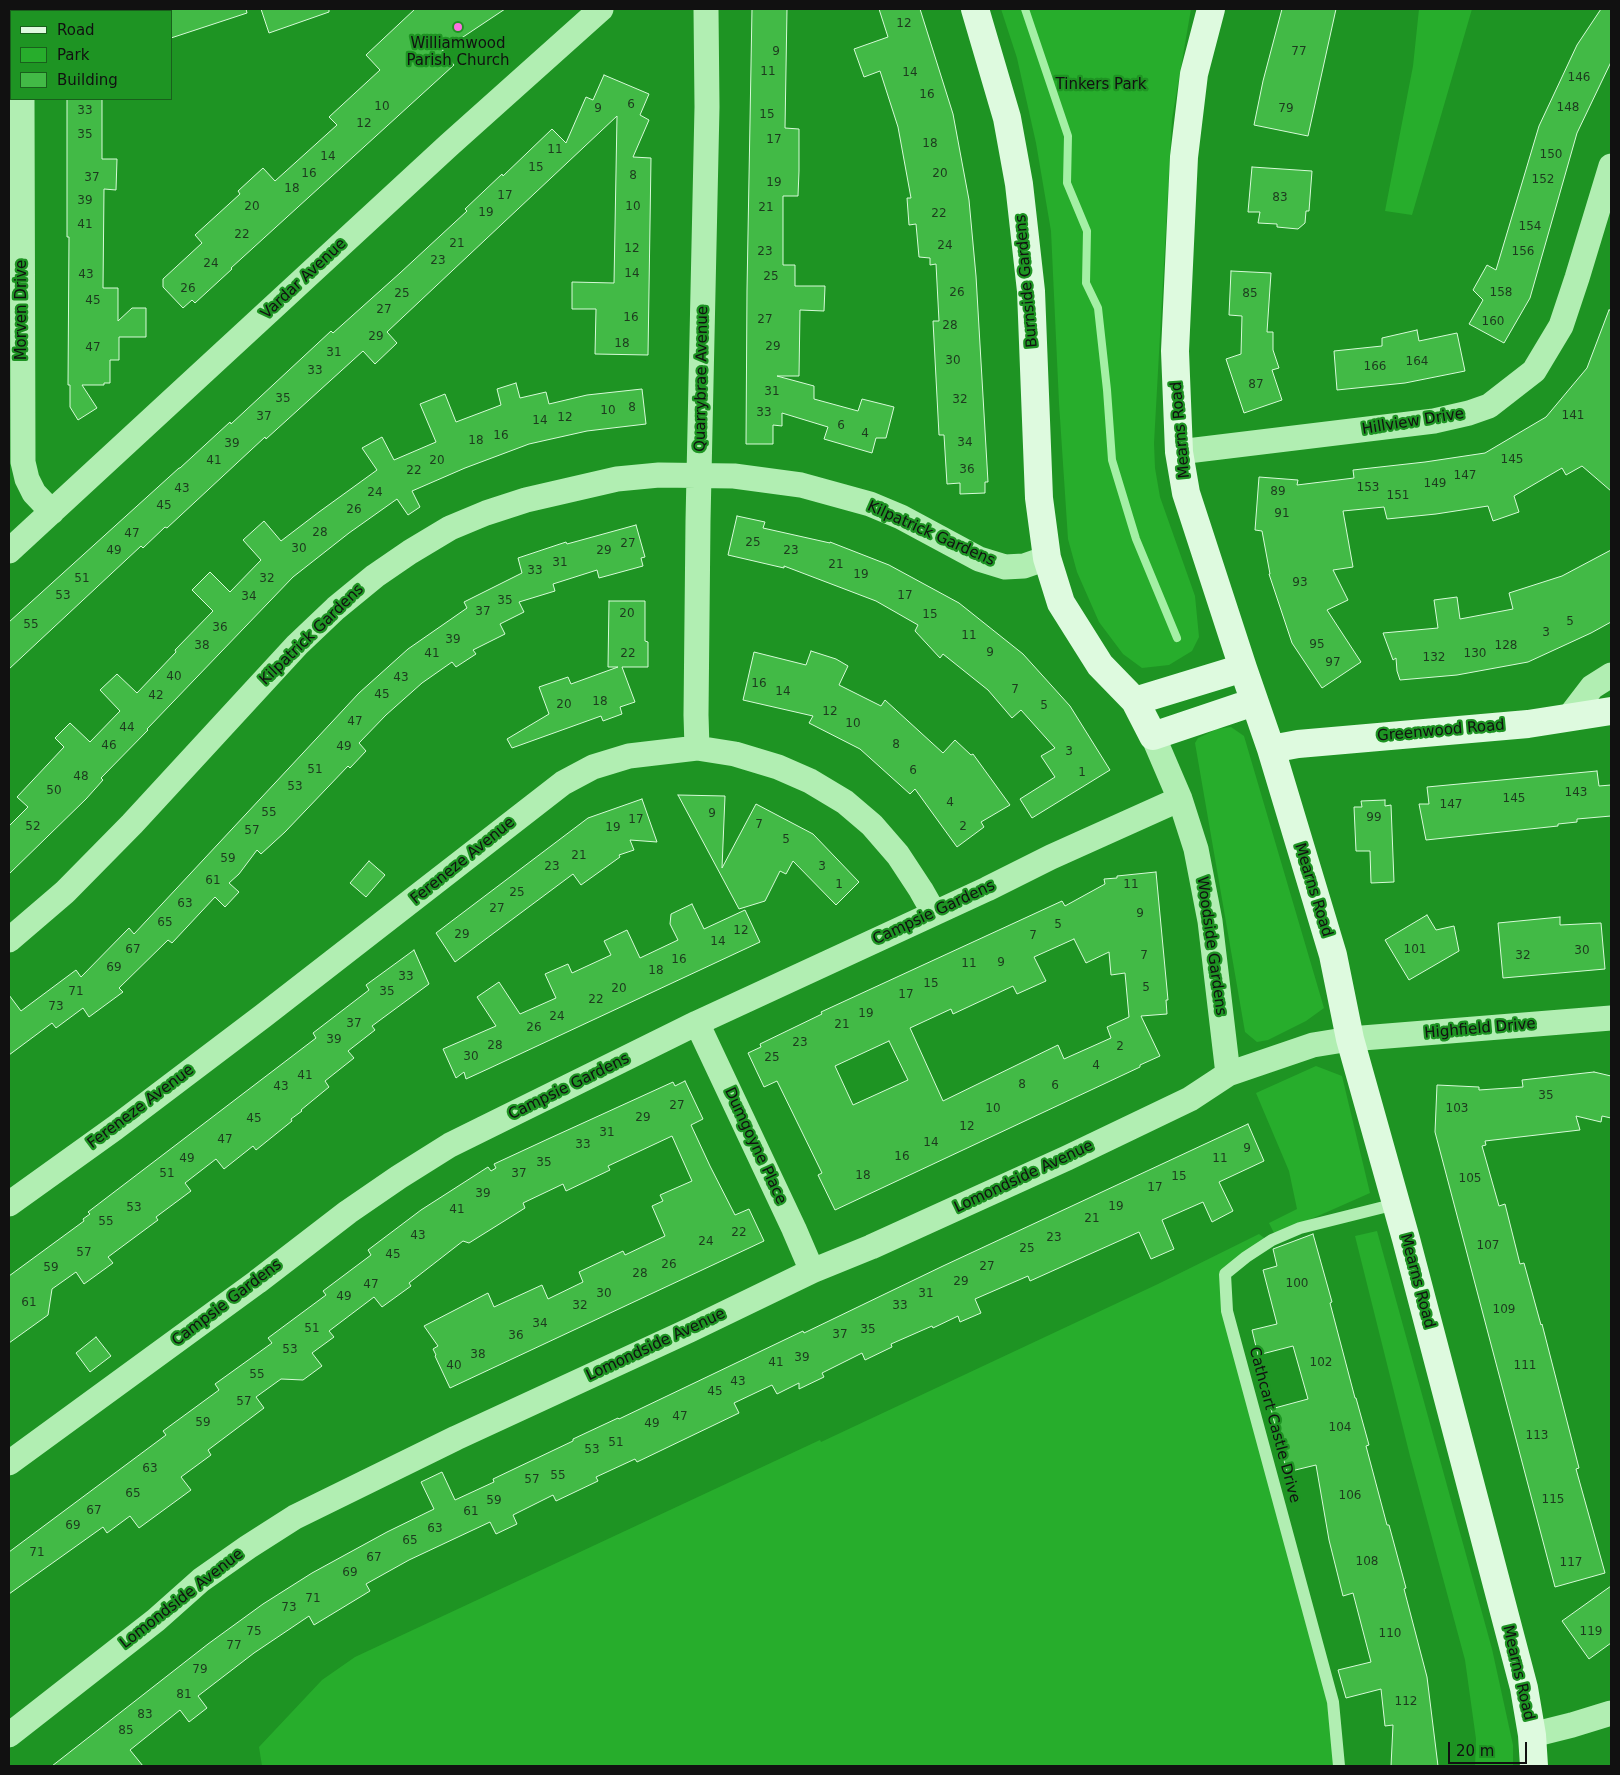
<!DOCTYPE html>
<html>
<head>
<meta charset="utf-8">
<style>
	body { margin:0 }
	#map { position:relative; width:1620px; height:1775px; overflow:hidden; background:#1e9423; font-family:"DejaVu Sans",sans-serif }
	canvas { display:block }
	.frame { position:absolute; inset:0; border:10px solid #111; pointer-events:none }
	.legend { position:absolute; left:10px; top:10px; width:162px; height:90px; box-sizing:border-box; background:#1e9423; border:1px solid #19601c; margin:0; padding:6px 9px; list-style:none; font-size:15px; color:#111 }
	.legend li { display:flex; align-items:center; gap:10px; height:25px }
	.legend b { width:25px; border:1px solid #19601c }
	.scale { position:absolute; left:1448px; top:1742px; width:79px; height:22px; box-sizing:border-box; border:2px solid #111; border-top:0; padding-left:6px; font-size:15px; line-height:18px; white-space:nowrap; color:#111; -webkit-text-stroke:4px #1e9423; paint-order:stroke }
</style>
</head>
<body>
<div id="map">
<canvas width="1620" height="1775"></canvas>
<div class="frame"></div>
<ul class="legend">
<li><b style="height:6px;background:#defadf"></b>Road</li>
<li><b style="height:14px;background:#27ad2c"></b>Park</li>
<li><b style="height:14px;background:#42ba46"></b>Building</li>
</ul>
<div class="scale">20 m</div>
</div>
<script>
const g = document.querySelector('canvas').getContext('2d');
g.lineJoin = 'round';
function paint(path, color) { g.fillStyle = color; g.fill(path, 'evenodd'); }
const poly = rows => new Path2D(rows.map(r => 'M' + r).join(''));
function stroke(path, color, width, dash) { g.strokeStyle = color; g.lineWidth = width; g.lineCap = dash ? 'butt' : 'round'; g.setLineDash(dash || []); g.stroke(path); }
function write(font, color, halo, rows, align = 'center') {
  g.font = font + ' "DejaVu Sans",sans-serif'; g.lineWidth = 4.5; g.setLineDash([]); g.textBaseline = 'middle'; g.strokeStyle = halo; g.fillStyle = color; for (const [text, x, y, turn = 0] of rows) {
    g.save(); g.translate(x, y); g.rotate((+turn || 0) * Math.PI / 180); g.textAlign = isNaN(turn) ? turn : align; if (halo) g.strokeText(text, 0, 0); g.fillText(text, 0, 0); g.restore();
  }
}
const green = poly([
	[1001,9,1191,9,1172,119,1154,443,1155,468,1160,497,1195,596,1199,637,1192,651,1169,665,1142,668,1123,654,1099,622,1077,572,1068,539,1059,403,1051,231,1036,143,1017,58],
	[1419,9,1472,9,1412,215,1385,211,1413,66],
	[1231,727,1244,736,1324,1008,1306,1021,1268,1040,1257,1042,1245,1032,1195,743,1198,738,1217,729],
	[1316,1066,1342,1076,1370,1193,1275,1235,1269,1223,1297,1209,1289,1171,1256,1093],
	[1377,1231,1492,1649,1513,1745,1513,1766,1475,1766,1476,1739,1465,1660,1410,1456,1355,1236],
	[1259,1234,1271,1243,1221,1280,1319,1657,1339,1766,262,1766,259,1747,322,1680,355,1657,820,1440,821,1442,1158,1284]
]);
const stream = poly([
	[1025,9,1068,136,1067,183,1087,231,1086,283,1098,308,1107,390,1112,460,1136,539,1177,638]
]);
const building = poly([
	[171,9,246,9,247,13,171,38,171,9],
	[261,9,329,9,329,12,269,33,261,9],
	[415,9,505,9,442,51,454,65,231,268,232,269,195,303,192,300,183,308,163,287,163,279,202,243,195,235,240,194,238,191,263,168,275,181,337,125,329,117,380,70,366,55,415,9],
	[752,9,787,9,785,128,799,129,799,171,798,196,783,196,783,265,795,265,795,286,825,286,824,311,800,310,799,376,777,376,814,386,814,399,858,411,862,399,894,407,886,438,876,438,872,453,824,439,828,427,782,413,782,426,773,425,773,444,746,444,747,290,752,9],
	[879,9,920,9,953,114,969,200,976,276,988,482,985,482,985,493,960,494,960,483,947,484,944,435,939,435,933,321,939,321,936,264,930,265,930,258,919,257,916,224,909,225,907,198,911,198,898,127,880,71,864,77,854,49,888,37,879,9],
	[1282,9,1336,9,1308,136,1254,125,1263,81,1282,9],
	[1601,9,1611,9,1611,62,1577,133,1530,298,1504,343,1469,324,1483,300,1473,290,1487,265,1496,270,1539,126,1577,45,1601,9],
	[604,75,649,94,640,115,649,120,633,157,651,158,648,355,595,354,596,309,572,309,572,282,614,283,617,116,387,332,397,343,375,364,363,351,266,439,265,437,167,528,165,527,143,548,141,546,9,669,9,622,179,468,180,468,230,422,231,424,331,331,333,333,400,273,467,211,465,209,502,174,503,176,552,129,566,143,586,97,593,100,604,75],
	[67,99,102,99,102,159,117,159,116,190,104,189,103,288,118,288,118,321,132,308,146,308,146,337,119,337,119,360,110,360,110,383,104,383,104,385,82,385,97,408,78,420,70,407,70,385,68,385,69,237,67,237,67,99],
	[1252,167,1312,171,1309,211,1306,211,1305,223,1298,229,1277,227,1277,224,1258,223,1260,212,1248,212,1252,167],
	[1231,271,1271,273,1267,332,1273,332,1273,350,1279,368,1272,370,1282,400,1244,413,1226,359,1241,354,1242,316,1229,315,1231,271],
	[1609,310,1611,310,1611,491,1582,466,1566,475,1562,468,1514,496,1519,512,1493,521,1488,506,1436,514,1387,519,1384,507,1343,511,1353,567,1333,570,1348,600,1327,610,1361,662,1322,688,1292,643,1269,574,1270,574,1262,531,1255,530,1259,477,1298,480,1297,485,1354,478,1353,470,1425,462,1485,453,1546,417,1587,368,1609,310],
	[1417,330,1419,341,1457,333,1465,371,1405,383,1337,390,1334,351,1382,346,1382,338,1417,330],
	[516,383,520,398,546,392,549,404,587,395,642,389,646,424,587,431,529,444,465,468,412,491,420,507,408,515,397,499,349,533,293,577,147,729,148,730,101,778,103,780,86,799,9,874,9,826,28,807,17,797,64,747,55,738,70,723,90,742,120,711,100,690,117,674,137,693,176,652,175,650,213,611,192,590,210,572,230,592,261,560,243,540,264,521,281,541,319,512,377,470,362,448,382,437,394,460,436,442,420,404,445,394,456,422,501,405,497,389,516,383],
	[737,516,765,522,763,528,830,543,830,542,889,565,959,603,1023,654,1070,706,1110,770,1032,818,1020,799,1055,777,1041,756,1055,748,1021,710,1012,718,988,690,943,654,940,658,915,631,918,625,876,601,784,566,784,568,728,555,737,516],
	[636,525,645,557,641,558,643,566,599,578,597,570,553,584,555,591,519,602,524,612,500,624,505,634,473,650,476,654,456,667,452,662,422,683,386,715,359,743,366,751,350,768,348,766,285,832,261,854,257,850,239,874,229,883,239,892,225,907,215,897,172,943,168,940,119,988,123,992,89,1017,83,1008,56,1028,52,1023,9,1055,9,995,21,1011,76,970,81,977,129,928,134,934,359,693,408,649,467,608,464,602,522,573,518,558,566,542,567,544,636,525],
	[1611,550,1611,622,1591,633,1528,662,1457,675,1400,680,1397,671,1396,658,1393,660,1383,633,1438,628,1434,600,1457,597,1460,619,1513,609,1509,593,1562,576,1611,550],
	[609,601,645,601,645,641,648,642,648,667,622,667,635,702,620,707,622,714,603,721,601,716,512,748,507,739,549,714,539,687,568,677,571,684,618,667,608,667,609,601],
	[811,651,836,659,848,666,839,685,881,706,885,700,943,753,955,740,971,755,973,754,1010,805,981,822,984,827,957,847,915,789,910,794,860,749,809,723,813,716,743,700,754,652,806,665,811,651],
	[1597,771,1599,786,1611,785,1611,816,1577,819,1577,822,1558,824,1558,826,1426,840,1419,804,1429,804,1427,787,1597,771],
	[678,795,725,796,722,868,756,804,813,834,859,882,836,905,793,861,786,874,780,871,765,901,739,909,678,795],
	[642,799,657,842,630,840,634,850,619,855,620,857,581,885,573,874,455,962,436,933,588,818,642,799],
	[1385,800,1385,806,1391,805,1394,882,1371,883,1370,851,1356,851,1354,807,1362,807,1361,801,1385,800],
	[369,861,385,875,366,897,350,883,369,861],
	[1156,872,1168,1000,1166,1000,1167,1014,1141,1016,1160,1056,1140,1065,1140,1067,835,1210,818,1175,822,1173,777,1081,764,1087,748,1053,761,1047,760,1044,822,1014,821,1012,1062,901,1065,906,1105,884,1104,879,1117,878,1117,876,1156,872],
	[1074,939,1086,963,1109,952,1111,975,1125,973,1129,1017,1107,1027,1111,1038,1064,1059,1058,1045,943,1101,910,1028,951,1009,953,1014,1013,986,1017,994,1046,981,1034,957,1074,939],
	[889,1041,908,1080,853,1105,835,1066,889,1041],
	[692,904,704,929,745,910,760,942,490,1068,466,1079,464,1072,456,1078,443,1049,496,1026,477,997,499,982,520,1014,556,998,545,974,568,964,572,973,611,955,604,941,627,930,640,958,678,940,670,924,671,914,692,904],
	[1427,915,1436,930,1454,926,1459,951,1409,980,1385,940,1427,915],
	[1560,917,1560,925,1601,923,1605,969,1503,978,1498,923,1560,917],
	[414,950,429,984,372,1026,375,1030,348,1051,354,1058,325,1081,329,1087,301,1110,302,1111,291,1119,292,1121,256,1150,253,1146,224,1169,216,1159,185,1183,191,1191,156,1217,158,1220,108,1257,113,1263,84,1284,76,1272,52,1289,48,1315,9,1343,9,1276,84,1221,83,1219,90,1214,88,1212,316,1038,313,1033,369,990,366,985,414,950],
	[1594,1072,1611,1076,1611,1118,1602,1116,1601,1122,1576,1116,1580,1130,1485,1141,1486,1145,1482,1146,1499,1206,1505,1204,1520,1264,1524,1263,1541,1325,1542,1324,1579,1468,1576,1469,1605,1573,1555,1587,1435,1132,1437,1085,1479,1087,1479,1090,1523,1087,1522,1080,1594,1072],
	[685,1081,703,1119,691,1125,710,1166,735,1215,749,1209,764,1241,450,1388,435,1356,436,1355,433,1349,438,1346,424,1326,488,1293,494,1307,542,1285,548,1299,583,1282,579,1272,623,1251,625,1255,665,1236,652,1206,663,1201,660,1195,692,1181,672,1136,608,1166,610,1170,566,1191,563,1184,523,1203,525,1208,469,1243,463,1241,409,1283,411,1286,382,1307,374,1297,329,1331,334,1337,312,1353,322,1366,303,1380,281,1379,256,1397,264,1408,208,1450,211,1455,181,1477,191,1490,139,1528,130,1516,107,1533,103,1527,9,1594,9,1552,166,1435,163,1431,219,1390,215,1384,272,1343,268,1338,326,1295,323,1291,371,1255,368,1250,421,1210,488,1167,491,1171,496,1168,494,1164,548,1139,673,1082,675,1086,685,1081],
	[1248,1124,1264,1161,1219,1182,1233,1211,1212,1222,1203,1202,1162,1220,1174,1249,1151,1259,1139,1232,1030,1281,1028,1276,975,1299,981,1313,960,1322,958,1316,933,1328,932,1326,891,1344,892,1347,865,1360,862,1353,822,1373,824,1377,799,1389,799,1383,777,1394,772,1385,734,1403,739,1413,637,1462,635,1459,596,1477,598,1481,556,1501,553,1495,513,1515,517,1524,496,1534,490,1522,409,1560,366,1584,370,1591,314,1625,309,1616,254,1653,198,1696,207,1708,189,1722,180,1710,130,1750,143,1766,52,1766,208,1644,263,1604,312,1573,387,1532,434,1509,421,1482,442,1472,455,1500,494,1482,493,1479,573,1441,573,1439,618,1418,619,1419,803,1331,804,1333,943,1266,1248,1124],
	[1313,1234,1332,1302,1330,1303,1355,1398,1356,1398,1369,1445,1366,1446,1387,1525,1389,1525,1406,1588,1404,1589,1427,1677,1438,1766,1391,1766,1393,1725,1385,1726,1381,1689,1346,1698,1338,1670,1371,1662,1353,1593,1343,1596,1329,1540,1316,1465,1287,1472,1271,1409,1308,1399,1293,1346,1258,1355,1252,1330,1277,1324,1263,1270,1277,1266,1273,1249,1313,1234],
	[96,1337,111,1356,90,1372,76,1353,96,1337],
	[1611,1586,1611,1643,1589,1659,1562,1621,1611,1586]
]);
const lane = poly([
	[1339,1766,1333,1702,1227,1311,1225,1274,1246,1257,1272,1240,1300,1228,1396,1204]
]);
const street = poly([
	[22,9,22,11],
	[22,99,23,462,27,479,34,493,52,512],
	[1179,452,1434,421,1469,413,1489,406,1534,371,1561,326,1577,278,1611,166],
	[9,551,449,145,601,9],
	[1569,717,1592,687,1611,675],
	[1153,736,1180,799,1196,849,1210,921,1228,1074],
	[697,748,696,715,698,521,707,107,706,9],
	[9,940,65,892,132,824,297,645,336,608,375,576,410,552,450,528,486,513,526,500,617,479,659,475,734,476,801,485,870,504,901,517,979,559,1005,567,1024,566,1047,558],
	[697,1023,794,1229,812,1271],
	[9,1204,115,1128,263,1016,563,783,593,767,629,756,697,748,735,754,778,767,810,781,845,802,872,825,898,855,921,890,934,913],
	[9,1463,257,1282,348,1212,399,1177,450,1145,697,1023,987,889,1051,857,1180,799],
	[9,1735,156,1620,201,1580,248,1547,295,1517,456,1438,690,1330,812,1271,871,1247,1067,1158,1190,1099,1228,1074,1313,1045,1350,1039,1611,1018],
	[1532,1735,1572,1725,1611,1713]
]);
const secondary = poly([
	[975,9,1007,118,1019,184,1031,291,1039,498,1047,558,1061,603,1100,665,1135,701,1153,736,1254,702],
	[1211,9,1194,74,1184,157,1175,351,1179,452,1186,493,1243,668,1271,749,1333,955,1350,1039,1406,1239,1524,1688,1532,1735,1534,1766],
	[1135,701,1243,668],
	[1271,749,1298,744,1528,724,1611,711]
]);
const markers = [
	[458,27,5,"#fd70e2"]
];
const numberNames = [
	["12",904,24],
	["9",776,52],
	["77",1299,52],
	["11",768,72],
	["14",910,73],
	["146",1579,78],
	["16",927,95],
	["6",631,105],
	["10",382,107],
	["148",1568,108],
	["9",598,109],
	["79",1286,109],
	["33",85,111],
	["15",767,115],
	["12",364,124],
	["35",85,135],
	["17",774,140],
	["18",930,144],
	["11",555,150],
	["150",1551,155],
	["14",328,157],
	["15",536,168],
	["16",309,174],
	["20",940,174],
	["8",633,176],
	["37",92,178],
	["152",1543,180],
	["19",774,183],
	["18",292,189],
	["17",505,196],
	["83",1280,198],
	["39",85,201],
	["20",252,207],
	["10",633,207],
	["21",766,208],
	["19",486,213],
	["22",939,214],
	["41",85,225],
	["154",1530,227],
	["22",242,235],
	["21",457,244],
	["24",945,246],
	["12",632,249],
	["23",765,252],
	["156",1523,252],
	["23",438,261],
	["24",211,264],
	["14",632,274],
	["43",86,275],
	["25",771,277],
	["26",188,289],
	["26",957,293],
	["158",1501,293],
	["25",402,294],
	["85",1250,294],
	["45",93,301],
	["27",384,310],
	["16",631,318],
	["27",765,320],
	["160",1493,322],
	["28",950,326],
	["29",376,337],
	["18",622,344],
	["29",773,347],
	["47",93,348],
	["31",334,353],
	["30",953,361],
	["164",1417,362],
	["166",1375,367],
	["33",315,371],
	["87",1256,385],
	["31",772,392],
	["35",283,399],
	["32",960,400],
	["8",632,408],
	["10",608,411],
	["33",764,413],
	["141",1573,416],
	["37",264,417],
	["12",565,418],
	["14",540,421],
	["6",841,426],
	["4",865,434],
	["16",501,436],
	["18",476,441],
	["34",965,443],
	["39",232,444],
	["145",1512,460],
	["41",214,461],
	["20",437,461],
	["36",967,470],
	["22",414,471],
	["147",1465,476],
	["149",1435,484],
	["153",1368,488],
	["43",182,489],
	["89",1278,492],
	["24",375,493],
	["151",1398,496],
	["45",164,506],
	["26",354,510],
	["91",1282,514],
	["28",320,533],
	["47",132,534],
	["25",753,543],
	["27",628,544],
	["30",299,549],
	["49",114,551],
	["29",604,551],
	["23",791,551],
	["31",560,563],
	["21",836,565],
	["33",535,571],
	["19",861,575],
	["51",82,579],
	["32",267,579],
	["93",1300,583],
	["53",63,596],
	["17",905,596],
	["34",249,597],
	["35",505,601],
	["37",483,612],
	["20",627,614],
	["15",930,615],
	["5",1570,622],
	["55",31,625],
	["36",220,628],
	["3",1546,633],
	["11",969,636],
	["39",453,640],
	["95",1317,645],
	["38",202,646],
	["128",1506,646],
	["9",990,653],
	["41",432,654],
	["22",628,654],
	["130",1475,654],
	["132",1434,658],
	["97",1333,663],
	["40",174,677],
	["43",401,678],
	["16",759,684],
	["7",1015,690],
	["14",783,692],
	["45",382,695],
	["42",156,696],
	["18",600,702],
	["20",564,705],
	["5",1044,706],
	["12",830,712],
	["47",355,722],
	["10",853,724],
	["44",127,728],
	["8",896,745],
	["46",109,746],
	["49",344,747],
	["3",1069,752],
	["51",315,770],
	["6",913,771],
	["1",1082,773],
	["48",81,777],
	["53",295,787],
	["50",54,791],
	["143",1576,793],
	["145",1514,799],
	["4",950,803],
	["147",1451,805],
	["55",269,813],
	["9",712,814],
	["99",1374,818],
	["17",636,820],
	["7",759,825],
	["52",33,827],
	["2",963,827],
	["19",613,828],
	["57",252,831],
	["5",786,840],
	["21",579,856],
	["59",228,859],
	["23",552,867],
	["3",822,867],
	["61",213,881],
	["1",839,885],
	["11",1131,885],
	["25",517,893],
	["63",185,904],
	["27",497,909],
	["9",1140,914],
	["65",165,923],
	["5",1058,925],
	["12",741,931],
	["29",462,935],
	["7",1033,936],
	["14",718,942],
	["67",133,950],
	["101",1415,950],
	["30",1582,951],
	["7",1144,956],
	["32",1523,956],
	["16",679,960],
	["9",1001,963],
	["11",969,964],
	["69",114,968],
	["18",656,971],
	["33",406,977],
	["15",931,984],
	["5",1146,988],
	["20",619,989],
	["71",76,992],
	["35",387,992],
	["17",906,995],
	["22",596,1000],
	["73",56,1007],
	["19",866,1014],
	["24",557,1017],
	["37",354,1024],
	["21",842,1025],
	["26",534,1028],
	["39",334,1040],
	["23",800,1043],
	["28",495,1046],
	["2",1120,1047],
	["30",471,1057],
	["25",772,1058],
	["4",1096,1066],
	["41",305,1076],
	["8",1022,1085],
	["6",1055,1086],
	["43",281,1087],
	["35",1546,1096],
	["27",677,1106],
	["10",993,1109],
	["103",1457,1109],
	["29",643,1118],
	["45",254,1119],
	["12",967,1127],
	["31",607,1133],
	["47",225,1140],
	["14",931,1143],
	["33",583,1145],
	["9",1247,1149],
	["16",902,1157],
	["49",187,1159],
	["11",1220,1159],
	["35",544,1163],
	["51",167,1174],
	["37",519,1174],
	["18",863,1176],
	["15",1179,1177],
	["105",1470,1179],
	["17",1155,1188],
	["39",483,1194],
	["19",1116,1207],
	["53",134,1208],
	["41",457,1210],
	["21",1092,1219],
	["55",106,1222],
	["22",739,1233],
	["43",418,1236],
	["23",1054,1238],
	["24",706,1242],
	["107",1488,1246],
	["25",1027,1249],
	["57",84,1253],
	["45",393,1255],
	["26",669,1265],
	["27",987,1267],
	["59",51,1268],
	["28",640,1274],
	["29",961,1282],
	["100",1297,1284],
	["47",371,1285],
	["30",604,1294],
	["31",926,1294],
	["49",344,1297],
	["61",29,1303],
	["32",580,1306],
	["33",900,1306],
	["109",1504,1310],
	["34",540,1324],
	["51",312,1329],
	["35",868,1330],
	["37",840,1335],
	["36",516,1336],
	["53",290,1350],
	["38",478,1355],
	["39",802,1358],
	["41",776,1363],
	["102",1321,1363],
	["40",454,1366],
	["111",1525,1366],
	["55",257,1375],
	["43",738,1382],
	["45",715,1392],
	["57",244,1402],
	["47",680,1417],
	["59",203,1423],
	["49",652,1424],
	["104",1340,1428],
	["113",1537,1436],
	["51",616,1443],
	["53",592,1450],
	["63",150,1469],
	["55",558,1476],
	["57",532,1480],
	["65",133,1494],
	["106",1350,1496],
	["115",1553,1500],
	["59",494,1501],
	["67",94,1511],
	["61",471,1512],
	["69",73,1526],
	["63",435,1529],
	["65",410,1541],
	["71",37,1553],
	["67",374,1558],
	["108",1367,1562],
	["117",1571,1563],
	["69",350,1573],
	["71",313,1599],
	["73",289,1608],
	["75",254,1632],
	["119",1591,1632],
	["110",1390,1634],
	["77",234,1646],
	["79",200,1670],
	["81",184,1695],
	["112",1406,1702],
	["83",145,1715],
	["85",126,1731]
];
const poiNames = [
	["Williamwood",458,44],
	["Parish Church",458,61]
];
const parkNames = [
	["Tinkers Park",1101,85]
];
const streetNames = [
	["Vardar Avenue",304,279,-43],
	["Burnside Gardens",1027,281,-95],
	["Morven Drive",22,310,-90],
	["Quarrybrae Avenue",702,379,-89],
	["Hillview Drive",1413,422,-9],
	["Mearns Road",1181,430,-95],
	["Kilpatrick Gardens",931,534,24],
	["Kilpatrick Gardens",312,635,-44],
	["Greenwood Road",1441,731,-5],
	["Fereneze Avenue",463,861,-39],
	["Mearns Road",1313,890,73],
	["Campsie Gardens",934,913,-25],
	["Woodside Gardens",1211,946,82],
	["Highfield Drive",1480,1029,-5],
	["Campsie Gardens",569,1087,-26],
	["Fereneze Avenue",141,1107,-37],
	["Dumgoyne Place",755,1146,65],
	["Lomondside Avenue",1024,1177,-25],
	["Mearns Road",1417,1281,75],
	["Campsie Gardens",227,1303,-37],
	["Lomondside Avenue",656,1345,-25],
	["Cathcart Castle Drive",1274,1425,75],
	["Lomondside Avenue",182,1599,-38],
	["Mearns Road",1518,1673,77]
];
paint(green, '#27ad2c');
stroke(stream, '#a4f0a5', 8);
paint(building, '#42ba46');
stroke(building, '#d7fad8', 1);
stroke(lane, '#b1eeb2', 12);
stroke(street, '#b1eeb2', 25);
stroke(secondary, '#defadf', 28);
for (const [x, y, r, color] of markers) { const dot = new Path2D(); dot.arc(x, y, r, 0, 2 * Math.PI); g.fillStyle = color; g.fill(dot); stroke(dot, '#1e9423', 2); }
write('12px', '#1d3b1e', null, numberNames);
write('15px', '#111', '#1e9423', poiNames);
write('15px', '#111', '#1e9423', parkNames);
write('15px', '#111', '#1e9423', streetNames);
</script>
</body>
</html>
